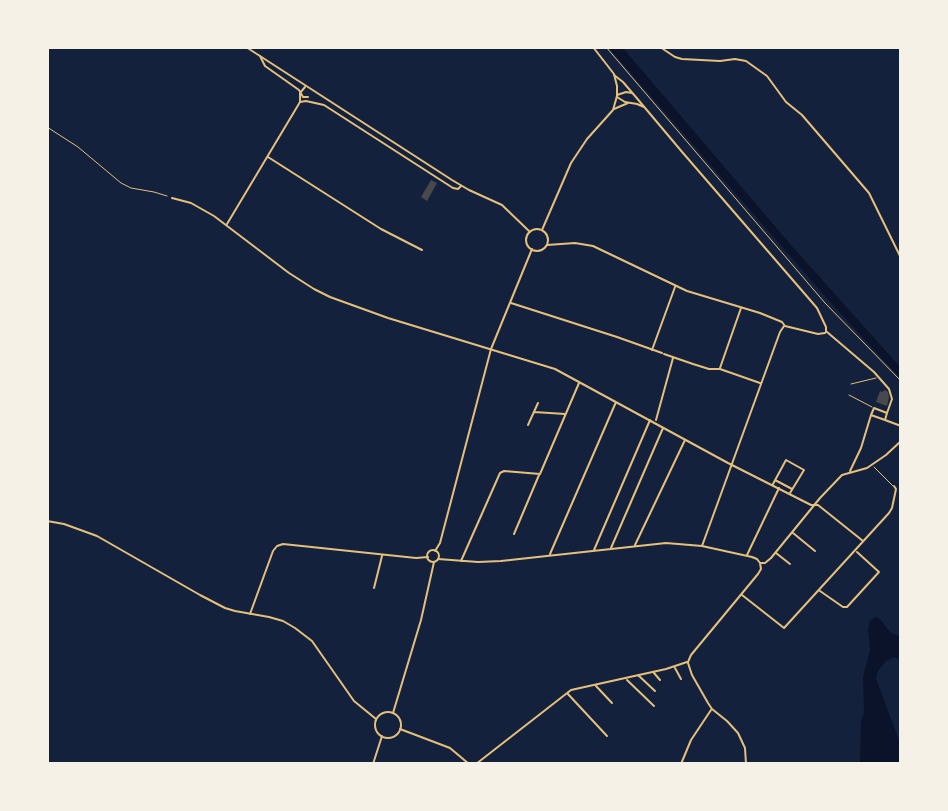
<!DOCTYPE html>
<html>
<head>
<meta charset="utf-8">
<style>
	body { margin:0 }
	#map { position:relative; width:948px; height:811px; overflow:hidden; background:#14213d; font-family:"Open Sans",sans-serif }
	canvas { display:block }
	.frame { position:absolute; inset:0; border:49px solid #f6f1e7; pointer-events:none }
</style>
</head>
<body>
<div id="map">
<canvas width="948" height="811"></canvas>
<div class="frame"></div>
</div>
<script>
const g = document.querySelector('canvas').getContext('2d');
g.lineJoin = 'round';
function paint(path, color) { g.fillStyle = color; g.fill(path, 'evenodd'); }
const poly = rows => new Path2D(rows.map(r => 'M' + r).join(''));
function stroke(path, color, width, dash) { g.strokeStyle = color; g.lineWidth = width; g.lineCap = dash ? 'butt' : 'round'; g.setLineDash(dash || []); g.stroke(path); }
const water = poly([
	[608,47,622,47,791,245,901,368,901,379,831,303],
	[876,617,881,620,890,632,901,637,901,660,894,657,886,661,878,671,876,678,901,746,901,764,860,764,861,722,864,712,863,677,870,650,868,629,870,620]
]);
const building = poly([
	[431,180,437,183,427,201,421,197],
	[885,390,888,392,889,397,887,406,876,402,880,391,882,392]
]);
const path = poly([
	[47,127,78,147,121,183,131,188,154,192,167,196]
]);
const service = poly([
	[606,47,825,303,901,381]
]);
const pedestrian = poly([
	[851,384,876,378],
	[849,395,872,407],
	[874,467,893,486]
]);
const minor = poly([
	[660,47,675,57,682,59,720,61,735,59,746,61,767,76,786,102,802,115,869,193,901,258],
	[260,56,265,66,299,90,303,97,308,97],
	[614,75,623,82,635,96,683,153,817,308,826,327,826,332],
	[617,95,626,92,632,93],
	[617,97,625,102,637,104,644,107],
	[300,102,306,101,324,105,453,188,458,189,461,186],
	[614,109,628,103],
	[268,157,381,229,422,250],
	[172,198,191,203,214,216,289,273,314,289,330,297,388,318,555,369,728,463,811,505,818,505,863,541],
	[227,224,300,102,300,93,305,87],
	[547,245,575,243,593,246,687,291,760,313,782,322,785,326,818,334,825,333],
	[511,303,617,337,662,353],
	[827,332,874,372,889,389,892,399,887,413],
	[652,350,675,287],
	[664,354,693,364,709,369,720,369,760,383],
	[720,368,741,308],
	[534,412,565,414],
	[656,420,673,358],
	[885,420,887,413,874,408,871,415,885,420,901,426],
	[528,425,538,403],
	[850,471,861,448,871,415],
	[775,480,792,489],
	[773,484,786,460,804,470,790,493],
	[793,533,815,551],
	[514,534,539,475],
	[635,545,685,440],
	[702,546,780,332,784,326],
	[611,548,663,428],
	[594,550,650,420],
	[776,553,790,564],
	[550,554,616,402],
	[747,555,779,488],
	[438,559,478,562,501,561,666,543,702,546,752,557,757,559,760,563],
	[461,561,500,473,504,471,540,474,579,383],
	[374,588,382,556],
	[820,591,843,607,847,607,879,572,857,552],
	[742,595,784,628,889,513,892,508,896,489,894,486],
	[250,614,273,551,277,546,283,544,416,558,428,557],
	[688,662,691,655,758,574,761,569,760,563,765,563,771,558,820,498,842,475,867,468,886,455,901,441],
	[688,663,692,675,708,703,712,709,727,721,738,733,745,748,746,764],
	[675,668,681,679],
	[654,673,660,680],
	[638,675,655,691],
	[627,680,654,706],
	[596,686,612,703],
	[567,693,607,736],
	[400,729,450,748,469,764],
	[476,764,571,690,666,669,687,662],
	[681,764,691,740,711,710]
]);
const tertiary = poly([
	[246,47,452,180,469,190,502,205,530,232],
	'526 240a11 11 0 1 1 22 0a11 11 0 1 1-22 0Z',
	[542,230,571,163,587,139,613,110,617,96,617,86,614,74,593,47],
	[47,521,64,524,97,536,200,595,225,608,235,611,269,617,283,621,295,628,312,641,354,701,376,719],
	'427 556a6 6 0 1 1 12 0a6 6 0 1 1-12 0Z',
	[435,551,440,543,491,349,532,249],
	'375 725a13 13 0 1 1 26 0a13 13 0 1 1-26 0Z',
	[393,713,421,620,434,562],
	[373,764,382,736]
]);
paint(water, '#0b132b');
paint(building, '#48494c');
stroke(path, '#e5c07b', 1);
stroke(service, '#e5c07b', 1);
stroke(pedestrian, '#e5c07b', 1);
stroke(minor, '#e5c07b', 2);
stroke(tertiary, '#e5c07b', 2);
</script>
</body>
</html>
